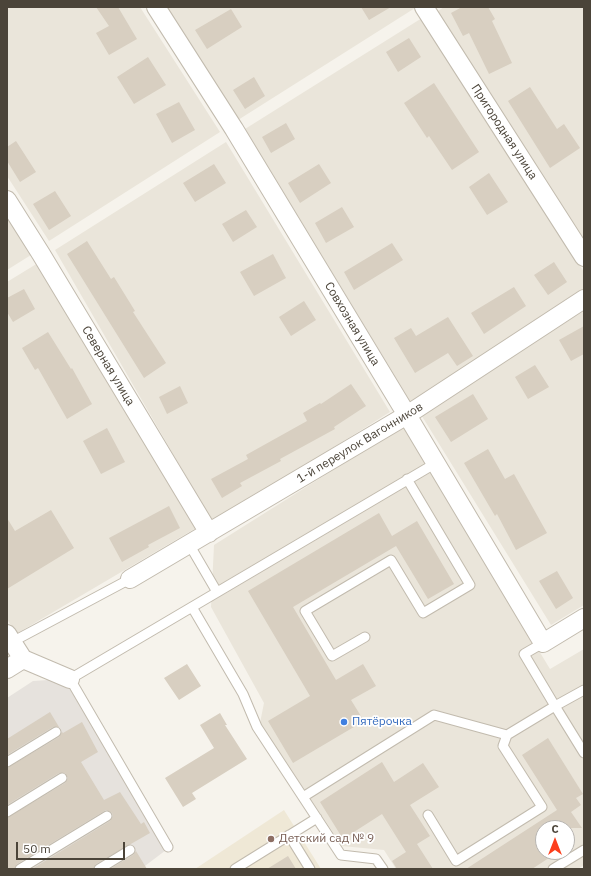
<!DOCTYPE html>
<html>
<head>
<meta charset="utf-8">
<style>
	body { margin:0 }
	#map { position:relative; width:591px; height:876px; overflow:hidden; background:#f6f3ec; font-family:"IBM Plex Sans",sans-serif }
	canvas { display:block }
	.frame { position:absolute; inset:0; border:8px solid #4b4439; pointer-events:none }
	.north { position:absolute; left:535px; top:820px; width:40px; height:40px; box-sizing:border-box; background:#fff; border:1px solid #b7b4b0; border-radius:50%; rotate:0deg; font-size:11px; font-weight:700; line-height:16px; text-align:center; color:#4b4439 }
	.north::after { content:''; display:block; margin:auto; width:14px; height:18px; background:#fc3f1d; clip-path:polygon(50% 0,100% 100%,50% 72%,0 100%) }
	.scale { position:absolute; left:16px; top:842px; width:109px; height:18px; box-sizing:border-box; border:2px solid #4b4439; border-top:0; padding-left:5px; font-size:12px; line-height:14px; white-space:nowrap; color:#4b4439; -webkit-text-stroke:3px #fff; paint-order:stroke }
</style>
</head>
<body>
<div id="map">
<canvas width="591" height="876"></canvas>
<div class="frame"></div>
<div class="north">С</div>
<div class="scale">50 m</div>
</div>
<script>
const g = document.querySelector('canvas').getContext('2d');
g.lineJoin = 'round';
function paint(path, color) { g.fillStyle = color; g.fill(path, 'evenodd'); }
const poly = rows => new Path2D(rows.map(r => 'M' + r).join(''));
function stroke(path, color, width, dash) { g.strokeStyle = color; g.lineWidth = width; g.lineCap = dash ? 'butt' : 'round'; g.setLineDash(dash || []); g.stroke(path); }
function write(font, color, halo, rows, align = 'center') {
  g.font = font + ' "IBM Plex Sans",sans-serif'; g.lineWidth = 3.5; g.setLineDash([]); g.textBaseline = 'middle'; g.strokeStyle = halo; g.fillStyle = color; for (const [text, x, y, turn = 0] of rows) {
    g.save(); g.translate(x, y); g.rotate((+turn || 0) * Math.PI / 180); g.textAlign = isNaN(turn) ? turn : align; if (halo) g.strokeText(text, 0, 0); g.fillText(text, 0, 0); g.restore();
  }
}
const residential = poly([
	[7,7,140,7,220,132,49,241,7,176],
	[166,7,414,7,415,8,238,120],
	[444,7,584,7,584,242,435,13],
	[422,18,584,272,584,292,412,404,245,129],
	[226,142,390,412,213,523,55,250],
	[7,216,31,255,7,270],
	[38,263,196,528,16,634,7,619,7,282],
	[584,311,584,605,551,625,420,413],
	[403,426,550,669,584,649,584,865,578,869,396,869,384,850,342,846,260,723,264,703,211,607,214,545],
	[543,828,567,828,567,852,543,852]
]);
const industrial = poly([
	[64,679,166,850,141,869,7,869,7,698,33,681]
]);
const education = poly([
	[284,810,321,869,195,869]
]);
const building = poly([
	[96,7,118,7,137,39,109,55,96,33,109,26],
	[361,7,391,7,369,20],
	[462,7,488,7,495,19,492,21,512,63,489,74,469,33,463,36,451,13],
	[231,9,242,27,207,49,195,30],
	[409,38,421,57,398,72,386,52],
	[148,57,166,85,134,104,117,77],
	[254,77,265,96,245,109,233,90],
	[434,83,479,152,452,170,429,136,427,138,404,103],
	[530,87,557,129,564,124,580,148,550,168,508,101],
	[179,102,195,130,172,143,156,114],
	[286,123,295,139,271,153,262,137],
	[16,141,36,172,20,182,7,161,7,147],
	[214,164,226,183,195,202,183,183],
	[319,164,331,183,300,203,288,183],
	[489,173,508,202,487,215,469,187],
	[55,191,71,216,49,230,33,204],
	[342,207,354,227,326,243,315,223],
	[246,210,257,227,233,242,222,224],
	[87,241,111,279,114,277,135,311,133,312,166,363,144,378,67,254],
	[392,243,403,260,354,290,344,272],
	[273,254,286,278,254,296,240,272],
	[554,262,567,282,548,295,534,275],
	[514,287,526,306,484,334,471,313],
	[24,289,35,309,13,322,7,312,7,298],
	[304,301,316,320,291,336,279,317],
	[448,317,473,356,457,366,448,353,415,373,394,338,411,328,416,336],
	[584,326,584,354,571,361,559,340],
	[48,332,71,369,72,368,92,404,67,419,38,368,35,370,22,348],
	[535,365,549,387,528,399,515,377],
	[351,384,366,406,334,427,335,429,280,459,281,461,240,483,242,486,222,498,211,479,248,459,246,455,307,421,303,413,320,403,321,404],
	[180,386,188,403,167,414,159,397],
	[473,394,488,419,451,442,435,417],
	[107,428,125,462,101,474,83,441],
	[488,449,505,479,514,474,547,533,516,550,497,514,495,516,464,463],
	[169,506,180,528,148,545,149,547,122,562,109,538],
	[51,510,74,548,7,589,7,518,15,531],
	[379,513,392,536,417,521,454,584,428,599,396,546,293,607,336,680,363,664,376,686,351,700,364,721,293,763,268,721,310,696,248,591],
	[557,571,573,598,556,609,539,581],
	[187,664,201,686,179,700,164,678],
	[50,712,59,727,53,727,7,755,7,739],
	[220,713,227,725,225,725,247,759,192,793,196,799,183,807,165,778,214,748,200,725],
	[82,722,98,752,81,762,104,800,120,792,141,824,144,822,150,833,96,864,93,869,32,869,110,821,113,816,112,813,106,810,17,864,14,869,7,869,7,818,65,783,68,778,65,773,59,773,7,805,7,768,59,737,62,732,63,733],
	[548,738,583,794,576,798,581,805,571,812,582,828,543,828,543,852,558,852,532,869,466,869,557,810,522,755],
	[382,762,394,782,423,763,439,787,410,805,430,836,417,844,433,869,397,869,392,861,406,852,382,814,343,839,320,802],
	[136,851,147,869,110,869,133,855],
	[288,856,296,869,267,869]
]);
const lane = poly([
	[189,544,217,592],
	[192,607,243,694,257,727,341,855,376,859,383,869],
	[365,637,332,656,305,611,391,560,423,613,470,585,407,479],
	[12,642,130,579],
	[584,690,555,706,584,753],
	[7,762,56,732],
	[303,797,434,715,507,735],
	[7,812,62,778],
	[428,815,456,861,542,807,503,746,507,735,555,706,524,654,543,643],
	[289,835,310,869],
	[168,847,70,679,436,463],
	[20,869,107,816],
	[99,869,130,850],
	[235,869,317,818],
	[553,869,584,850]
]);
const street = poly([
	[156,7,234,129,407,415,543,643,584,618],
	[424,7,584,257],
	[7,200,41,254,209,533],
	[130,579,407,415,584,299],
	[7,634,23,659,70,679],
	[7,669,23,659]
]);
const markers = [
	[344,722,4,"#3f7fe0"],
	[271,839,4,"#8d6e63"]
];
const streetNames = [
	["Пригородная улица",504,132,57],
	["Совхозная улица",352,324,59],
	["Северная улица",108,366,59],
	["1-й переулок Вагонников",360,443,-31]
];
const shopNames = [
	["Пятёрочка",352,722]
];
const educationNames = [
	["Детский сад № 9",279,839]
];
paint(residential, '#eae5da');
paint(industrial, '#e6e2dd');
paint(education, '#efe8d6');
paint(building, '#d8cfc1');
stroke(lane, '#c2bbae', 11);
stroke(street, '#c2bbae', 20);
stroke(lane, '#fff', 9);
stroke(street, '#fff', 18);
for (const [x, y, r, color] of markers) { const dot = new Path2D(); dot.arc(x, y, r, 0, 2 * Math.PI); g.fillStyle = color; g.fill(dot); stroke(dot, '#fff', 1.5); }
write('12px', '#4b4439', '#fff', streetNames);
write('12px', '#366cbe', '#fff', shopNames, 'left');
write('12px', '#785e54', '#fff', educationNames, 'left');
</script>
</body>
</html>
